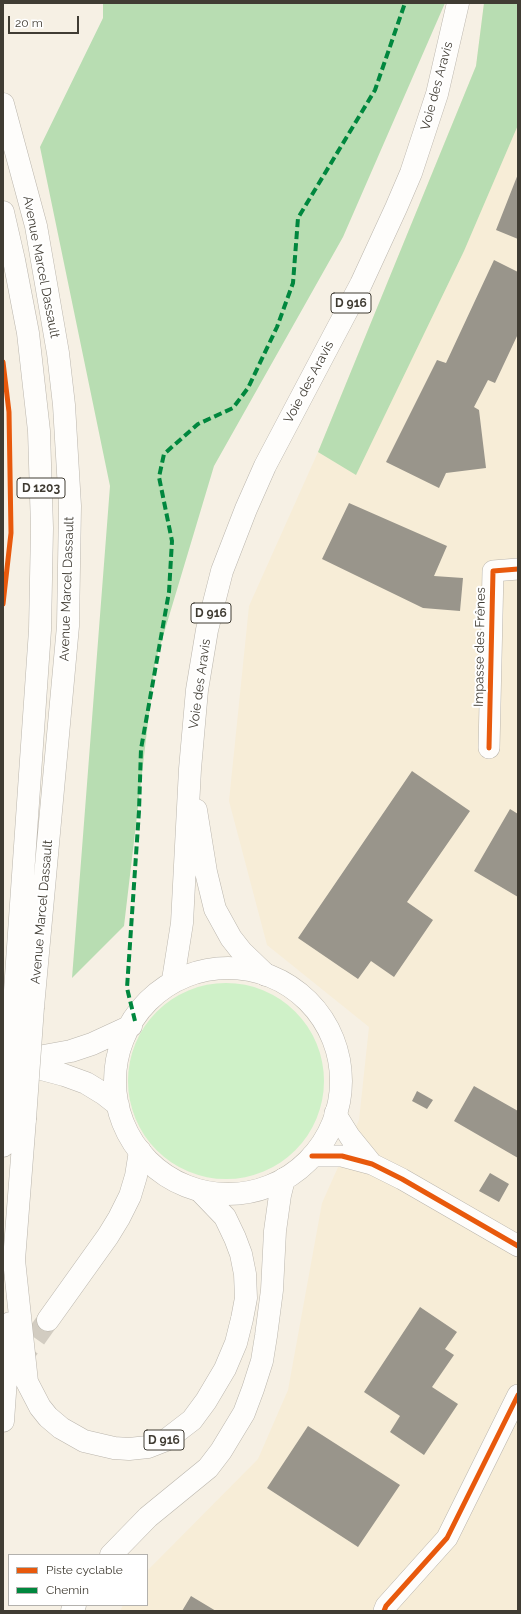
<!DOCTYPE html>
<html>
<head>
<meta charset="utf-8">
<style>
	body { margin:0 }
	#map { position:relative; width:521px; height:1614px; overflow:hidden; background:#f6f0e4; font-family:Raleway,sans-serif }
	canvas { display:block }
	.frame { position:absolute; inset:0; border:4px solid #403c33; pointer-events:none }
	.legend { position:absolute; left:8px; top:1554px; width:140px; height:52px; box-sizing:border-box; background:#fff; border:1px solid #b3b1ad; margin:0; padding:5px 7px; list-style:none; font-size:12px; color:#403c33 }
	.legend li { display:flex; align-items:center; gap:8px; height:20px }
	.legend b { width:20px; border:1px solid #b3b1ad }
	.scale { position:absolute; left:8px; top:16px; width:71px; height:18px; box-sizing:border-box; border:2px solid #403c33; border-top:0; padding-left:5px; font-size:12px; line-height:14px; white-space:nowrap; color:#403c33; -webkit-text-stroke:3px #fff; paint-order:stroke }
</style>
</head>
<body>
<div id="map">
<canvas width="521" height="1614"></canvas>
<div class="frame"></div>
<ul class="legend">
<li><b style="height:5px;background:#e8590c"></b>Piste cyclable</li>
<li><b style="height:5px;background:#00873e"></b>Chemin</li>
</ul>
<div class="scale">20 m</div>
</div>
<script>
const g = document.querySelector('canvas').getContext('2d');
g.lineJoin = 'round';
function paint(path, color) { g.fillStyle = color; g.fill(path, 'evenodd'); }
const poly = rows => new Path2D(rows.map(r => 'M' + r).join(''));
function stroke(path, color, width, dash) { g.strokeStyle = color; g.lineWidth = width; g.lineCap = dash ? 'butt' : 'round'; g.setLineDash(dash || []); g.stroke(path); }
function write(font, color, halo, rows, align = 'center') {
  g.font = font + ' Raleway,sans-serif'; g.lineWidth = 4; g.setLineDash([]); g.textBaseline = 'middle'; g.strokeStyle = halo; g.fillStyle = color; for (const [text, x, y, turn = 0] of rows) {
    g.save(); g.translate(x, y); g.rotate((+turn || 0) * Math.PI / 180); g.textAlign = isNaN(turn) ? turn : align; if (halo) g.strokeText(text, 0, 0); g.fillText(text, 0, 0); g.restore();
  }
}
const built = poly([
	[484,3,518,3,518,1611,120,1611,123,1605,147,1605,147,1571,258,1459,288,1390,322,1203,359,1120,369,1027,267,945,229,801,249,606,318,452,476,66]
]);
const green = poly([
	'128 1081a98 98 0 1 1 196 0a98 98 0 1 1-196 0Z'
]);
const forest = poly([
	[103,3,445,3,343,237,214,466,155,663,124,926,72,978,110,486,40,147,103,18],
	[484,3,518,3,518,125,464,251,356,475,318,452,476,66]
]);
const building = poly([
	[518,174,518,239,496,230],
	[494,260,518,272,518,334,495,383,488,380,474,407,479,410,486,468,446,473,439,488,386,462,437,360,446,363],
	[349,503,447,546,434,576,463,578,460,611,423,608,322,559],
	[412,771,470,811,407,902,433,920,394,977,371,961,358,979,298,938],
	[510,809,518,814,518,897,474,871],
	[474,1086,518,1111,518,1158,454,1121],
	[417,1091,433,1100,427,1109,412,1101],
	[490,1173,509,1184,499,1202,479,1191],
	[420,1307,457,1332,445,1349,454,1355,432,1387,458,1404,424,1455,390,1432,400,1416,364,1392],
	[308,1426,400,1485,358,1547,267,1488],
	[191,1596,216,1611,182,1611]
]);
const trunkTunnel = poly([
	[16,1365,48,1320]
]);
const minor = poly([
	[489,748,493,571,518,569],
	[335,1113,350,1137,372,1164],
	[312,1156,342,1156,372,1164,402,1179,518,1246],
	[384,1611,386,1606,447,1538,518,1395]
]);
const primary = poly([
	'115 1081a113 113 0 1 1 226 0a113 113 0 1 1-226 0Z',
	[10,1060,38,1057,71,1051,92,1044,131,1026],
	[19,1063,64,1075,86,1083,104,1094,118,1105]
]);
const trunk = poly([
	[3,104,36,226,58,353,64,405,70,506,68,626,33,1007],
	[3,212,14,260,28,333,39,431,42,528,40,630,14,1005],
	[196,810,206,872,215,909,231,938,242,952,266,975],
	[173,980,182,923,190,769,197,690,207,630,222,571,246,509,265,466,361,284,396,208,411,173,437,94,458,3],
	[25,1119,14,1260,27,1382,40,1407,48,1417,61,1428,84,1441,114,1448,129,1449,148,1447,166,1440,192,1420,206,1401,225,1369,236,1343,242,1319,246,1298,245,1274,241,1254,235,1238,225,1217,200,1191],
	[3,1146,5,1117],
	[48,1320,108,1236,119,1218,130,1196,136,1176,140,1151],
	[3,1421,10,1323],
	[111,1555,148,1517,208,1468,221,1451,244,1413,253,1389,262,1361,266,1336,272,1290,275,1231,280,1195,284,1179],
	[72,1611,75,1605]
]);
const trunkBridge = poly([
	[5,1117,14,1005],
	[25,1119,33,1007]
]);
const quiet = poly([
	[135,1021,127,988,139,811,141,749,169,592,172,541,159,477,164,454,198,424,233,408,248,388,277,327,293,283,298,218,375,90,405,3]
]);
const cycleway = poly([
	[3,362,9,412,11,533,3,604],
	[489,748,493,571,518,569],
	[312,1156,342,1156,372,1164,402,1179,518,1246],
	[384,1611,386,1606,447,1538,518,1395]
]);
const shields = [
	[351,303,40],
	[41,488,48],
	[211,613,40],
	[164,1440,40]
];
const shieldNames = [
	["D 916",351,303],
	["D 1203",41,488],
	["D 916",211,613],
	["D 916",164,1440]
];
const streetNames = [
	["Voie des Aravis",437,86,-75],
	["Avenue Marcel Dassault",41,267,79],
	["Voie des Aravis",309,382,-62],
	["Avenue Marcel Dassault",67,589,-88],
	["Impasse des Frênes",480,647,-89],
	["Voie des Aravis",200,684,-82],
	["Avenue Marcel Dassault",42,912,-85]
];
paint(built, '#f7edd7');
paint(green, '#cff1c8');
paint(forest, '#b8ddb2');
paint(building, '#99958b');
stroke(trunkTunnel, '#d2ccc1', 22, [22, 11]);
stroke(minor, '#bab5ac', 22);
stroke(primary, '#bab5ac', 23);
stroke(trunk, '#bab5ac', 23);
stroke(minor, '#fefdfb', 21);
stroke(primary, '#fefdfb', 22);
stroke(trunk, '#fefdfb', 22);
stroke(trunkBridge, '#bab5ac', 23, []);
stroke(trunkBridge, '#fefdfb', 22);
stroke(quiet, '#00873e', 4, [8, 4]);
stroke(cycleway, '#e8590c', 5);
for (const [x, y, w] of shields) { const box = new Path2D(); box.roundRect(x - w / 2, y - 10, w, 20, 3); g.fillStyle = '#fff'; g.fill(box); stroke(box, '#403c33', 1); }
write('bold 12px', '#403c33', null, shieldNames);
write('13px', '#403c33', '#fff', streetNames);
</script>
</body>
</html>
